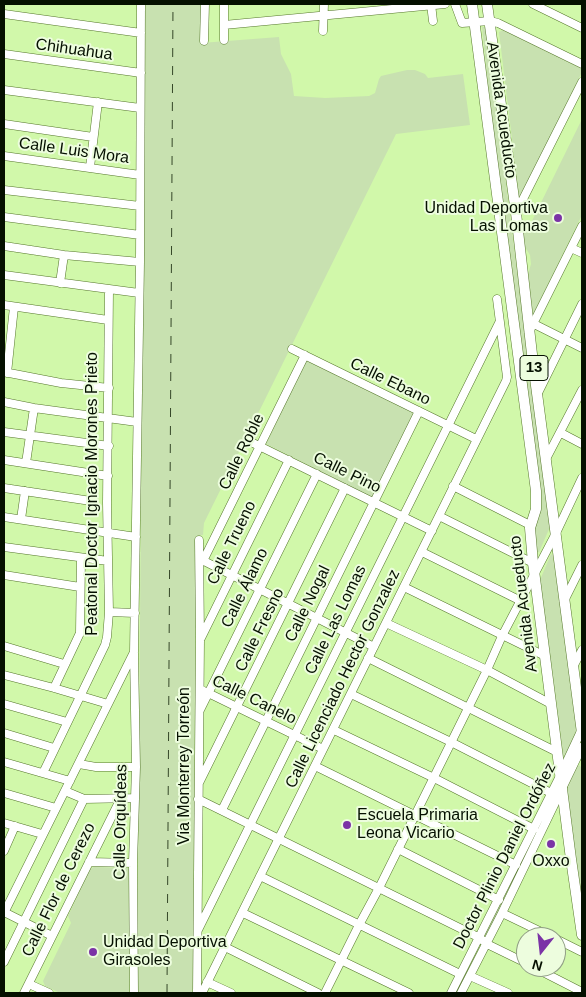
<!DOCTYPE html>
<html>
<head>
<meta charset="utf-8">
<style>
	body { margin:0 }
	#map { position:relative; width:586px; height:997px; overflow:hidden; background:#d1f8aa; font-family:Helvetica,sans-serif }
	canvas { display:block }
	.frame { position:absolute; inset:0; border:5px solid #051000; pointer-events:none }
	.north { position:absolute; left:516px; top:927px; width:50px; height:50px; box-sizing:border-box; background:#edfdde; border:1px solid #909e85; border-radius:50%; rotate:196deg; font-size:14px; font-weight:700; line-height:20px; text-align:center; color:#051000 }
	.north::after { content:''; display:block; margin:auto; width:18px; height:22px; background:#7b33a6; clip-path:polygon(50% 0,100% 100%,50% 72%,0 100%) }
</style>
</head>
<body>
<div id="map">
<canvas width="586" height="997"></canvas>
<div class="frame"></div>
<div class="north">N</div>
</div>
<script>
const g = document.querySelector('canvas').getContext('2d');
g.lineJoin = 'round';
function paint(path, color) { g.fillStyle = color; g.fill(path, 'evenodd'); }
const poly = rows => new Path2D(rows.map(r => 'M' + r).join(''));
function stroke(path, color, width, dash) { g.strokeStyle = color; g.lineWidth = width; g.lineCap = dash ? 'butt' : 'round'; g.setLineDash(dash || []); g.stroke(path); }
function write(font, color, halo, rows, align = 'center') {
  g.font = font + ' Helvetica,sans-serif'; g.lineWidth = 4; g.setLineDash([]); g.textBaseline = 'middle'; g.strokeStyle = halo; g.fillStyle = color; for (const [text, x, y, turn = 0] of rows) {
    g.save(); g.translate(x, y); g.rotate((+turn || 0) * Math.PI / 180); g.textAlign = isNaN(turn) ? turn : align; if (halo) g.strokeText(text, 0, 0); g.fillText(text, 0, 0); g.restore();
  }
}
const green = poly([
	[145,4,201,4,201,43,279,37,281,54,291,74,294,96,325,98,369,96,375,93,379,79,381,76,407,70,415,70,425,74,428,78,463,74,470,125,396,134,204,523,203,535,196,536,193,993,137,993],
	[482,27,486,27,550,527,539,552,537,552,535,532],
	[503,30,581,68,582,72,521,197,519,197,499,32],
	[582,119,582,215,533,315,528,274,531,264,530,255,525,247,522,220,531,223],
	[306,359,415,413,373,498,266,444],
	[551,554,553,555,578,729,564,760,540,580],
	[579,765,582,768,582,901,567,788,577,766],
	[556,792,558,793,486,937,485,934],
	[94,867,128,868,130,870,129,993,60,993,45,986,43,981,71,923,68,916,90,869]
]);
const minor = poly([
	[431,4,433,21],
	[455,4,462,23,490,21,498,23,582,64],
	[533,4,582,28],
	[4,14,141,33],
	[224,25,445,4],
	[323,31,324,4],
	[224,40,224,4],
	[204,41,205,4],
	[4,54,141,73],
	[4,90,140,108],
	[4,124,93,137],
	[4,156,140,175],
	[90,167,98,102],
	[4,190,140,206],
	[516,213,582,82],
	[4,217,140,235],
	[4,246,64,255,140,262],
	[571,248,582,253],
	[4,275,139,293],
	[60,283,64,255],
	[4,305,108,320],
	[530,322,582,348],
	[529,332,582,226],
	[292,349,476,439],
	[4,372,61,383,109,388],
	[7,373,14,307],
	[538,393,582,304],
	[4,402,34,408,137,422],
	[4,432,109,446],
	[561,433,582,444],
	[249,441,432,531],
	[546,459,582,390],
	[4,460,108,476],
	[26,463,34,408],
	[453,486,530,525],
	[4,488,91,501],
	[439,516,533,563],
	[4,517,136,537],
	[21,519,25,491],
	[4,547,108,561],
	[422,552,521,601],
	[200,559,374,647],
	[203,561,305,355],
	[4,575,80,587],
	[404,587,545,656],
	[564,601,582,565],
	[109,612,135,613],
	[386,623,487,670,551,704],
	[201,638,289,460],
	[4,646,64,664],
	[368,658,557,752],
	[573,667,582,650],
	[4,675,54,688,108,704],
	[54,688,80,633,81,558],
	[204,691,323,749],
	[351,694,451,742,551,793],
	[4,704,67,722],
	[200,710,317,474],
	[334,730,434,778,534,829],
	[4,733,54,748],
	[4,762,70,781],
	[79,764,96,767,136,767],
	[315,766,516,865],
	[43,773,105,645,107,637,109,612,107,503,109,290],
	[199,783,345,488],
	[65,791,84,799,134,798],
	[4,793,56,808],
	[198,799,480,938,487,944,526,963],
	[222,810,419,411],
	[4,823,42,834],
	[398,849,499,900],
	[4,851,15,826],
	[89,862,133,863],
	[260,876,460,974],
	[4,912,52,936],
	[4,913,134,652,140,262,141,4],
	[243,913,409,993],
	[502,913,552,937],
	[198,930,499,323],
	[556,939,582,952],
	[225,947,318,993],
	[4,962,84,799],
	[533,967,582,992],
	[470,976,508,993],
	[207,982,231,993],
	[29,984,49,993],
	[24,993,120,800],
	[134,993,133,863,136,767,134,653],
	[197,993,200,639,199,540],
	[202,993,506,381,507,377,497,299],
	[325,993,359,925,379,888,487,670,502,636,556,533,582,478],
	[451,993,560,776,582,729],
	[461,993,502,913,582,747]
]);
const major = poly([
	[472,4,536,491,536,509,530,528,533,563,571,859,582,935],
	[487,4,516,213,533,363,582,733]
]);
const rail = poly([
	[167,993,173,4]
]);
const markers = [
	[558,218,5,"#7b33a6"],
	[347,825,5,"#7b33a6"],
	[551,844,5,"#7b33a6"],
	[93,952,5,"#7b33a6"]
];
const shields = [
	[534,368,28]
];
const shieldNames = [
	["13",534,368]
];
const streetNames = [
	["Chihuahua",74,50,8],
	["Avenida Acueducto",501,110,82],
	["Calle Luis Mora",74,151,8],
	["Calle Ebano",390,382,26],
	["Calle Roble",242,452,-64],
	["Calle Pino",347,473,26],
	["Peatonal Doctor Ignacio Morones Prieto",93,494,-90],
	["Calle Trueno",232,543,-64],
	["Calle Álamo",245,588,-64],
	["Calle Nogal",308,604,-64],
	["Avenida Acueducto",524,604,-97],
	["Calle Las Lomas",336,620,-64],
	["Calle Fresno",260,630,-64],
	["Calle Licenciado Hector Gonzalez",343,679,-64],
	["Calle Canelo",254,700,26],
	["Via Monterrey Torreón",185,766,-90],
	["Calle Orquídeas",121,822,-89],
	["Doctor Plinio Daniel Ordóñez",505,856,-63],
	["Calle Flor de Cerezo",59,890,-64]
];
const poiNames = [
	["Unidad Deportiva",548,209,"right"],
	["Las Lomas",548,227,"right"],
	["Escuela Primaria",357,816],
	["Leona Vicario",357,834],
	["Oxxo",551,862,"center"],
	["Unidad Deportiva",103,943],
	["Girasoles",103,961]
];
paint(green, '#c8e1b0');
stroke(minor, '#56772c', 9);
stroke(major, '#56772c', 11);
stroke(minor, '#fff', 8);
stroke(major, '#fff', 10);
stroke(rail, '#354728', 1, [9, 9]);
for (const [x, y, r, color] of markers) { const dot = new Path2D(); dot.arc(x, y, r, 0, 2 * Math.PI); g.fillStyle = color; g.fill(dot); stroke(dot, '#edfdde', 2); }
for (const [x, y, w] of shields) { const box = new Path2D(); box.roundRect(x - w / 2, y - 12.5, w, 25, 4); g.fillStyle = '#edfdde'; g.fill(box); stroke(box, '#051000', 1); }
write('bold 15px', '#051000', null, shieldNames);
write('16px', '#051000', '#edfdde', streetNames);
write('16px', '#051000', '#edfdde', poiNames, 'left');
</script>
</body>
</html>
